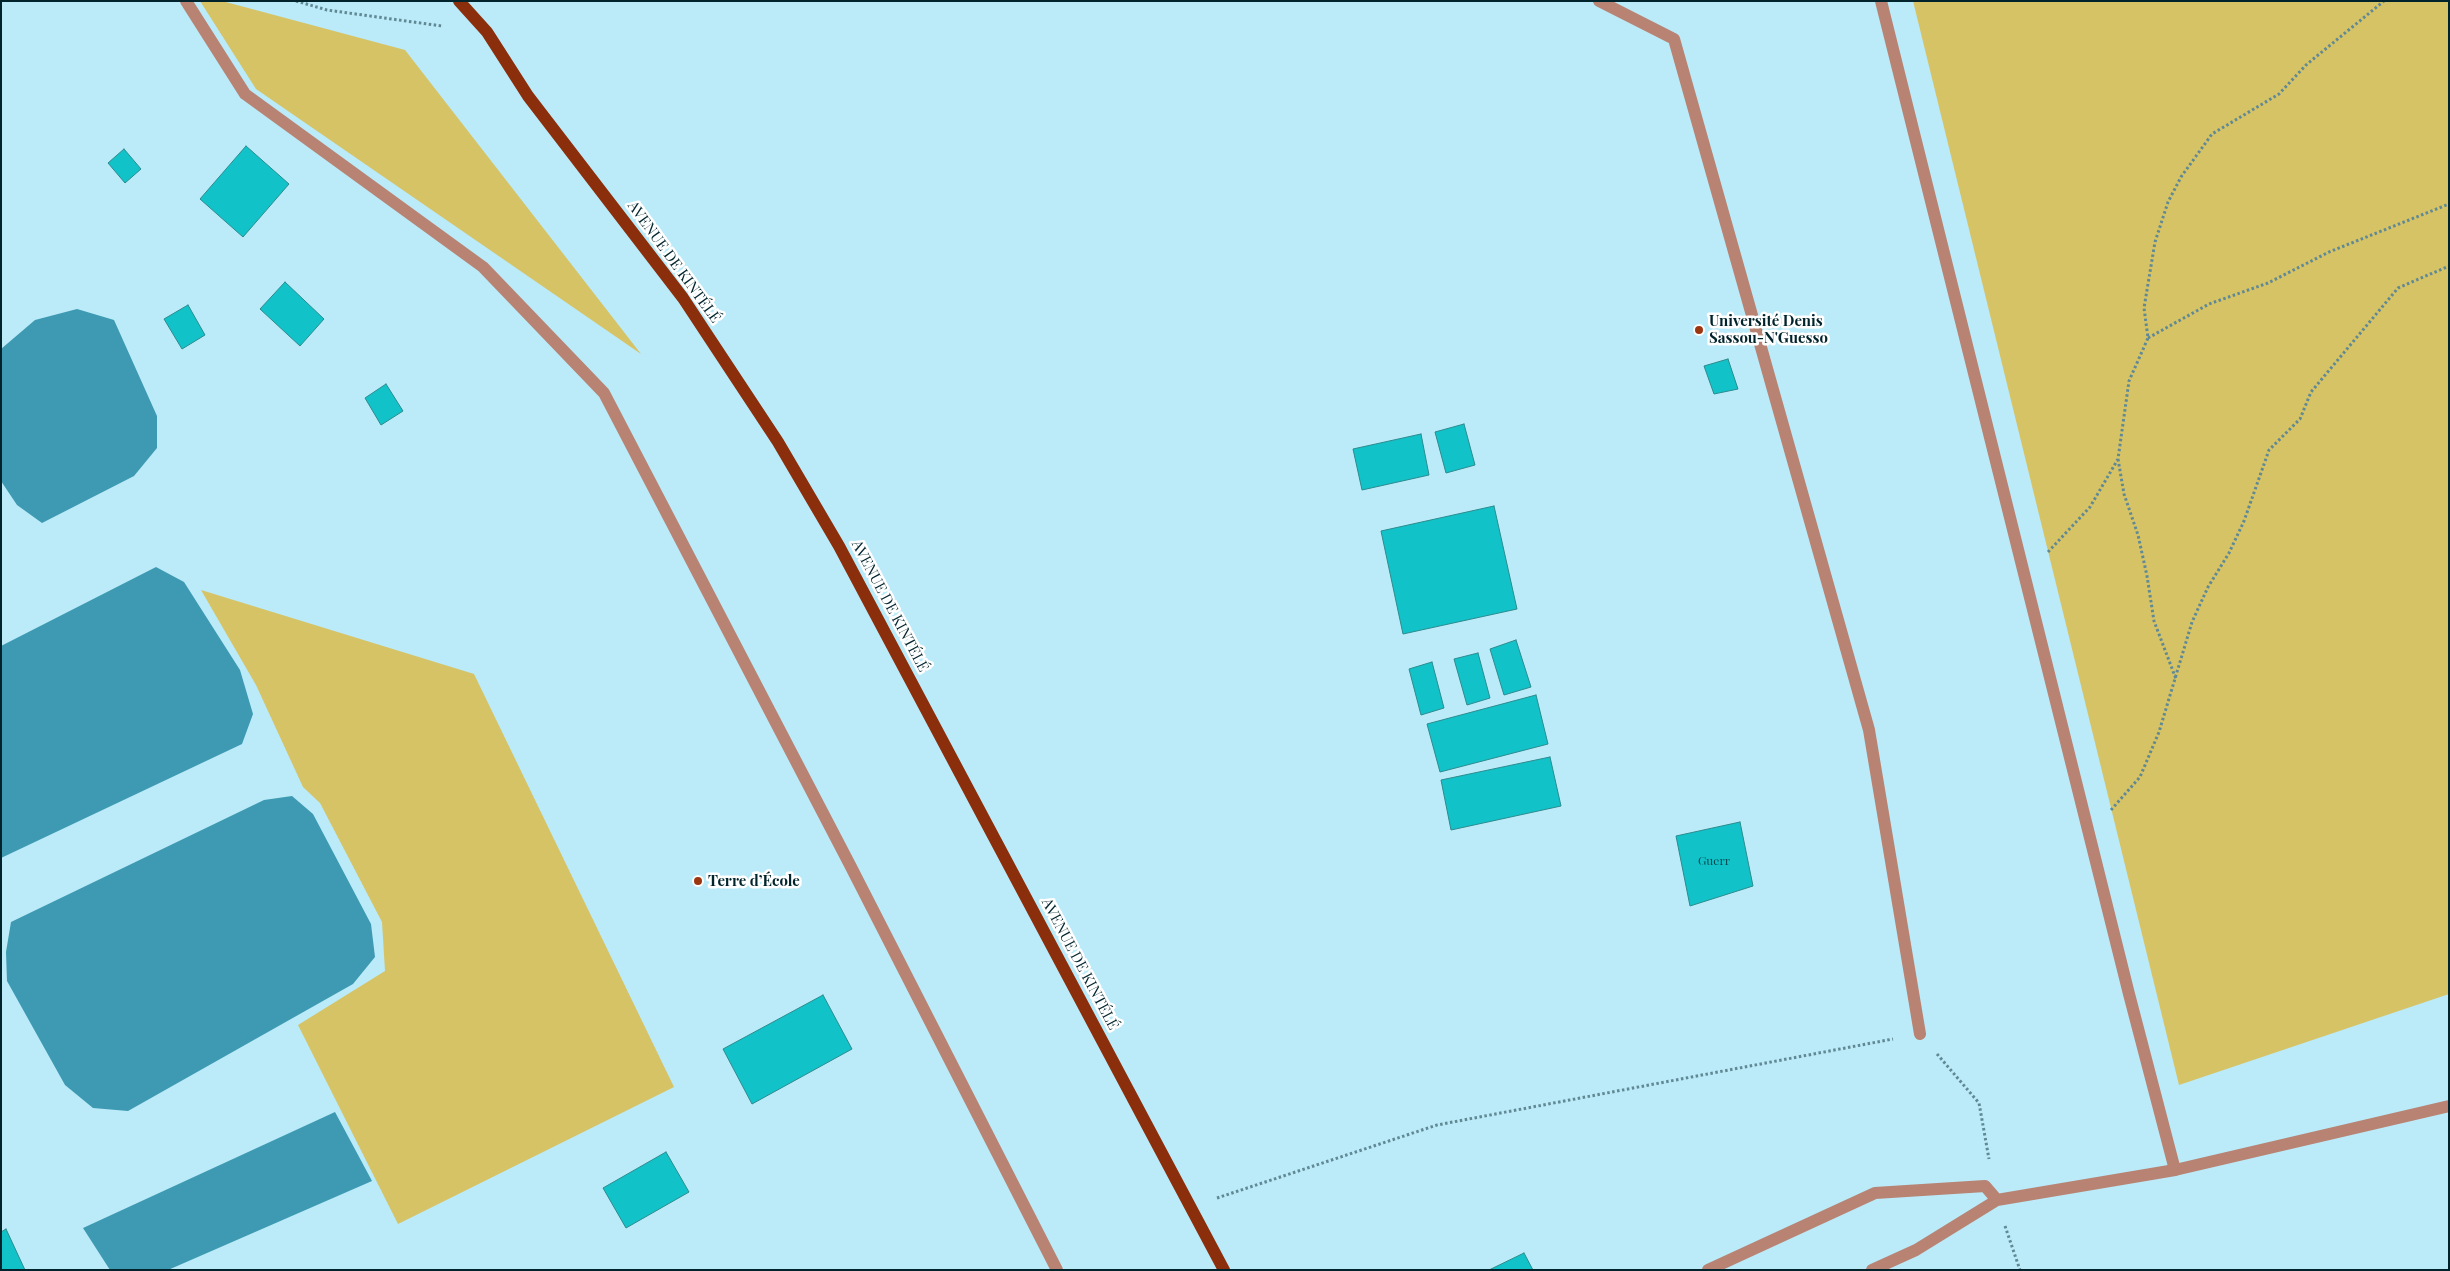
<!DOCTYPE html>
<html>
<head>
<meta charset="utf-8">
<style>
	body { margin:0 }
	#map { position:relative; width:2450px; height:1271px; overflow:hidden; background:#bbeaf8; font-family:"Playfair Display",serif }
	canvas { display:block }
	.frame { position:absolute; inset:0; border:2px solid #00232c; pointer-events:none }
</style>
</head>
<body>
<div id="map">
<canvas width="2450" height="1271"></canvas>
<div class="frame"></div>
</div>
<script>
const g = document.querySelector('canvas').getContext('2d');
g.lineJoin = 'round';
function paint(path, color) { g.fillStyle = color; g.fill(path, 'evenodd'); }
const poly = rows => new Path2D(rows.map(r => 'M' + r).join(''));
function stroke(path, color, width, dash) { g.strokeStyle = color; g.lineWidth = width; g.lineCap = dash ? 'butt' : 'round'; g.setLineDash(dash || []); g.stroke(path); }
function write(font, color, halo, rows, align = 'center') {
  g.font = font + ' "Playfair Display",serif'; g.lineWidth = 5; g.setLineDash([]); g.textBaseline = 'middle'; g.strokeStyle = halo; g.fillStyle = color; for (const [text, x, y, turn = 0] of rows) {
    g.save(); g.translate(x, y); g.rotate((+turn || 0) * Math.PI / 180); g.textAlign = isNaN(turn) ? turn : align; if (halo) g.strokeText(text, 0, 0); g.fillText(text, 0, 0); g.restore();
  }
}
const green = poly([
	[200,1,222,1,405,50,641,354,256,89],
	[1913,1,2449,1,2449,994,2179,1085],
	[201,590,474,674,674,1087,398,1224,298,1025,385,971,382,922,320,803,303,787,256,685]
]);
const water = poly([
	[77,309,114,320,157,416,157,448,134,476,42,523,17,505,1,481,1,349,35,320],
	[156,567,184,582,240,670,253,714,242,744,1,858,1,646],
	[292,796,313,814,371,924,375,957,353,984,128,1111,93,1108,65,1085,7,981,6,952,11,922,264,800],
	[335,1112,372,1181,168,1270,110,1270,83,1228]
]);
const building = poly([
	[246,146,289,184,243,237,200,199,246,146],
	[124,149,141,169,125,183,108,163,124,149],
	[285,282,324,319,300,346,260,309,285,282],
	[188,305,205,335,182,349,164,319,188,305],
	[1728,359,1738,389,1714,394,1704,366,1728,359],
	[386,384,403,411,381,425,365,398,386,384],
	[1464,424,1475,465,1446,473,1435,432,1464,424],
	[1421,434,1429,475,1362,490,1353,449,1421,434],
	[1494,506,1517,609,1403,634,1381,531,1494,506],
	[1516,640,1531,687,1504,695,1490,649,1516,640],
	[1478,653,1490,698,1467,705,1454,659,1478,653],
	[1432,662,1444,708,1421,715,1409,669,1432,662],
	[1536,695,1548,744,1440,772,1427,724,1536,695],
	[1550,757,1561,806,1451,830,1441,780,1550,757],
	[1740,822,1753,886,1690,906,1676,836,1740,822],
	[823,995,852,1049,752,1104,723,1049,823,995],
	[666,1152,689,1192,626,1228,603,1188,666,1152],
	[6,1229,25,1270,1,1270,1,1232,6,1229],
	[1524,1253,1533,1270,1489,1270,1524,1253]
]);
const path = poly([
	[296,1,327,10,442,26],
	[2148,338,2209,304,2268,283,2329,252,2449,204],
	[2118,459,2124,494,2138,535,2147,576,2154,621,2176,679],
	[2048,552,2090,507,2118,459,2129,381,2148,338,2144,308,2155,242,2168,202,2181,177,2212,134,2279,94,2306,65,2384,1],
	[2111,810,2140,777,2159,732,2192,622,2208,587,2229,553,2244,521,2269,450,2300,419,2311,392,2398,288,2449,266],
	[1937,1054,1979,1103,1989,1159],
	[1217,1198,1437,1125,1893,1039],
	[2005,1226,2020,1270]
]);
const service = poly([
	[1599,1,1674,39,1869,730,1920,1034],
	[1881,1,2129,994,2175,1170]
]);
const minor = poly([
	[186,1,245,94,483,267,604,393,850,865,1057,1270],
	[1708,1270,1875,1193,1985,1186,1997,1200],
	[1872,1270,1916,1250,1997,1200,2175,1170,2449,1106]
]);
const primary = poly([
	[459,1,487,32,528,96,683,298,778,442,839,546,1224,1270]
]);
const markers = [
	[1699,330,5,"#9c3610"],
	[698,881,5,"#9c3610"]
];
const numberNames = [
	["Guerr",1714,861]
];
const streetNames = [
	["AVENUE DE KINTÉLÉ",674,262,54],
	["AVENUE DE KINTÉLÉ",890,606,62],
	["AVENUE DE KINTÉLÉ",1080,964,62]
];
const poiNames = [
	["Université Denis",1709,321],
	["Sassou-N'Guesso",1709,338],
	["Terre d’École",708,881]
];
paint(green, '#d6c366');
paint(water, '#3d9ab2');
paint(building, '#11c3c8');
stroke(building, '#2b8b8e', 1);
stroke(path, '#608994', 3, [2.5, 2.5]);
stroke(service, '#b88372', 12);
stroke(minor, '#b88372', 12);
stroke(primary, '#8b2e0c', 12);
for (const [x, y, r, color] of markers) { const dot = new Path2D(); dot.arc(x, y, r, 0, 2 * Math.PI); g.fillStyle = color; g.fill(dot); stroke(dot, '#fff', 2); }
write('12px', '#044b53', null, numberNames);
write('15px', '#00232c', '#fff', streetNames);
write('bold 15px', '#00232c', '#fff', poiNames, 'left');
</script>
</body>
</html>
